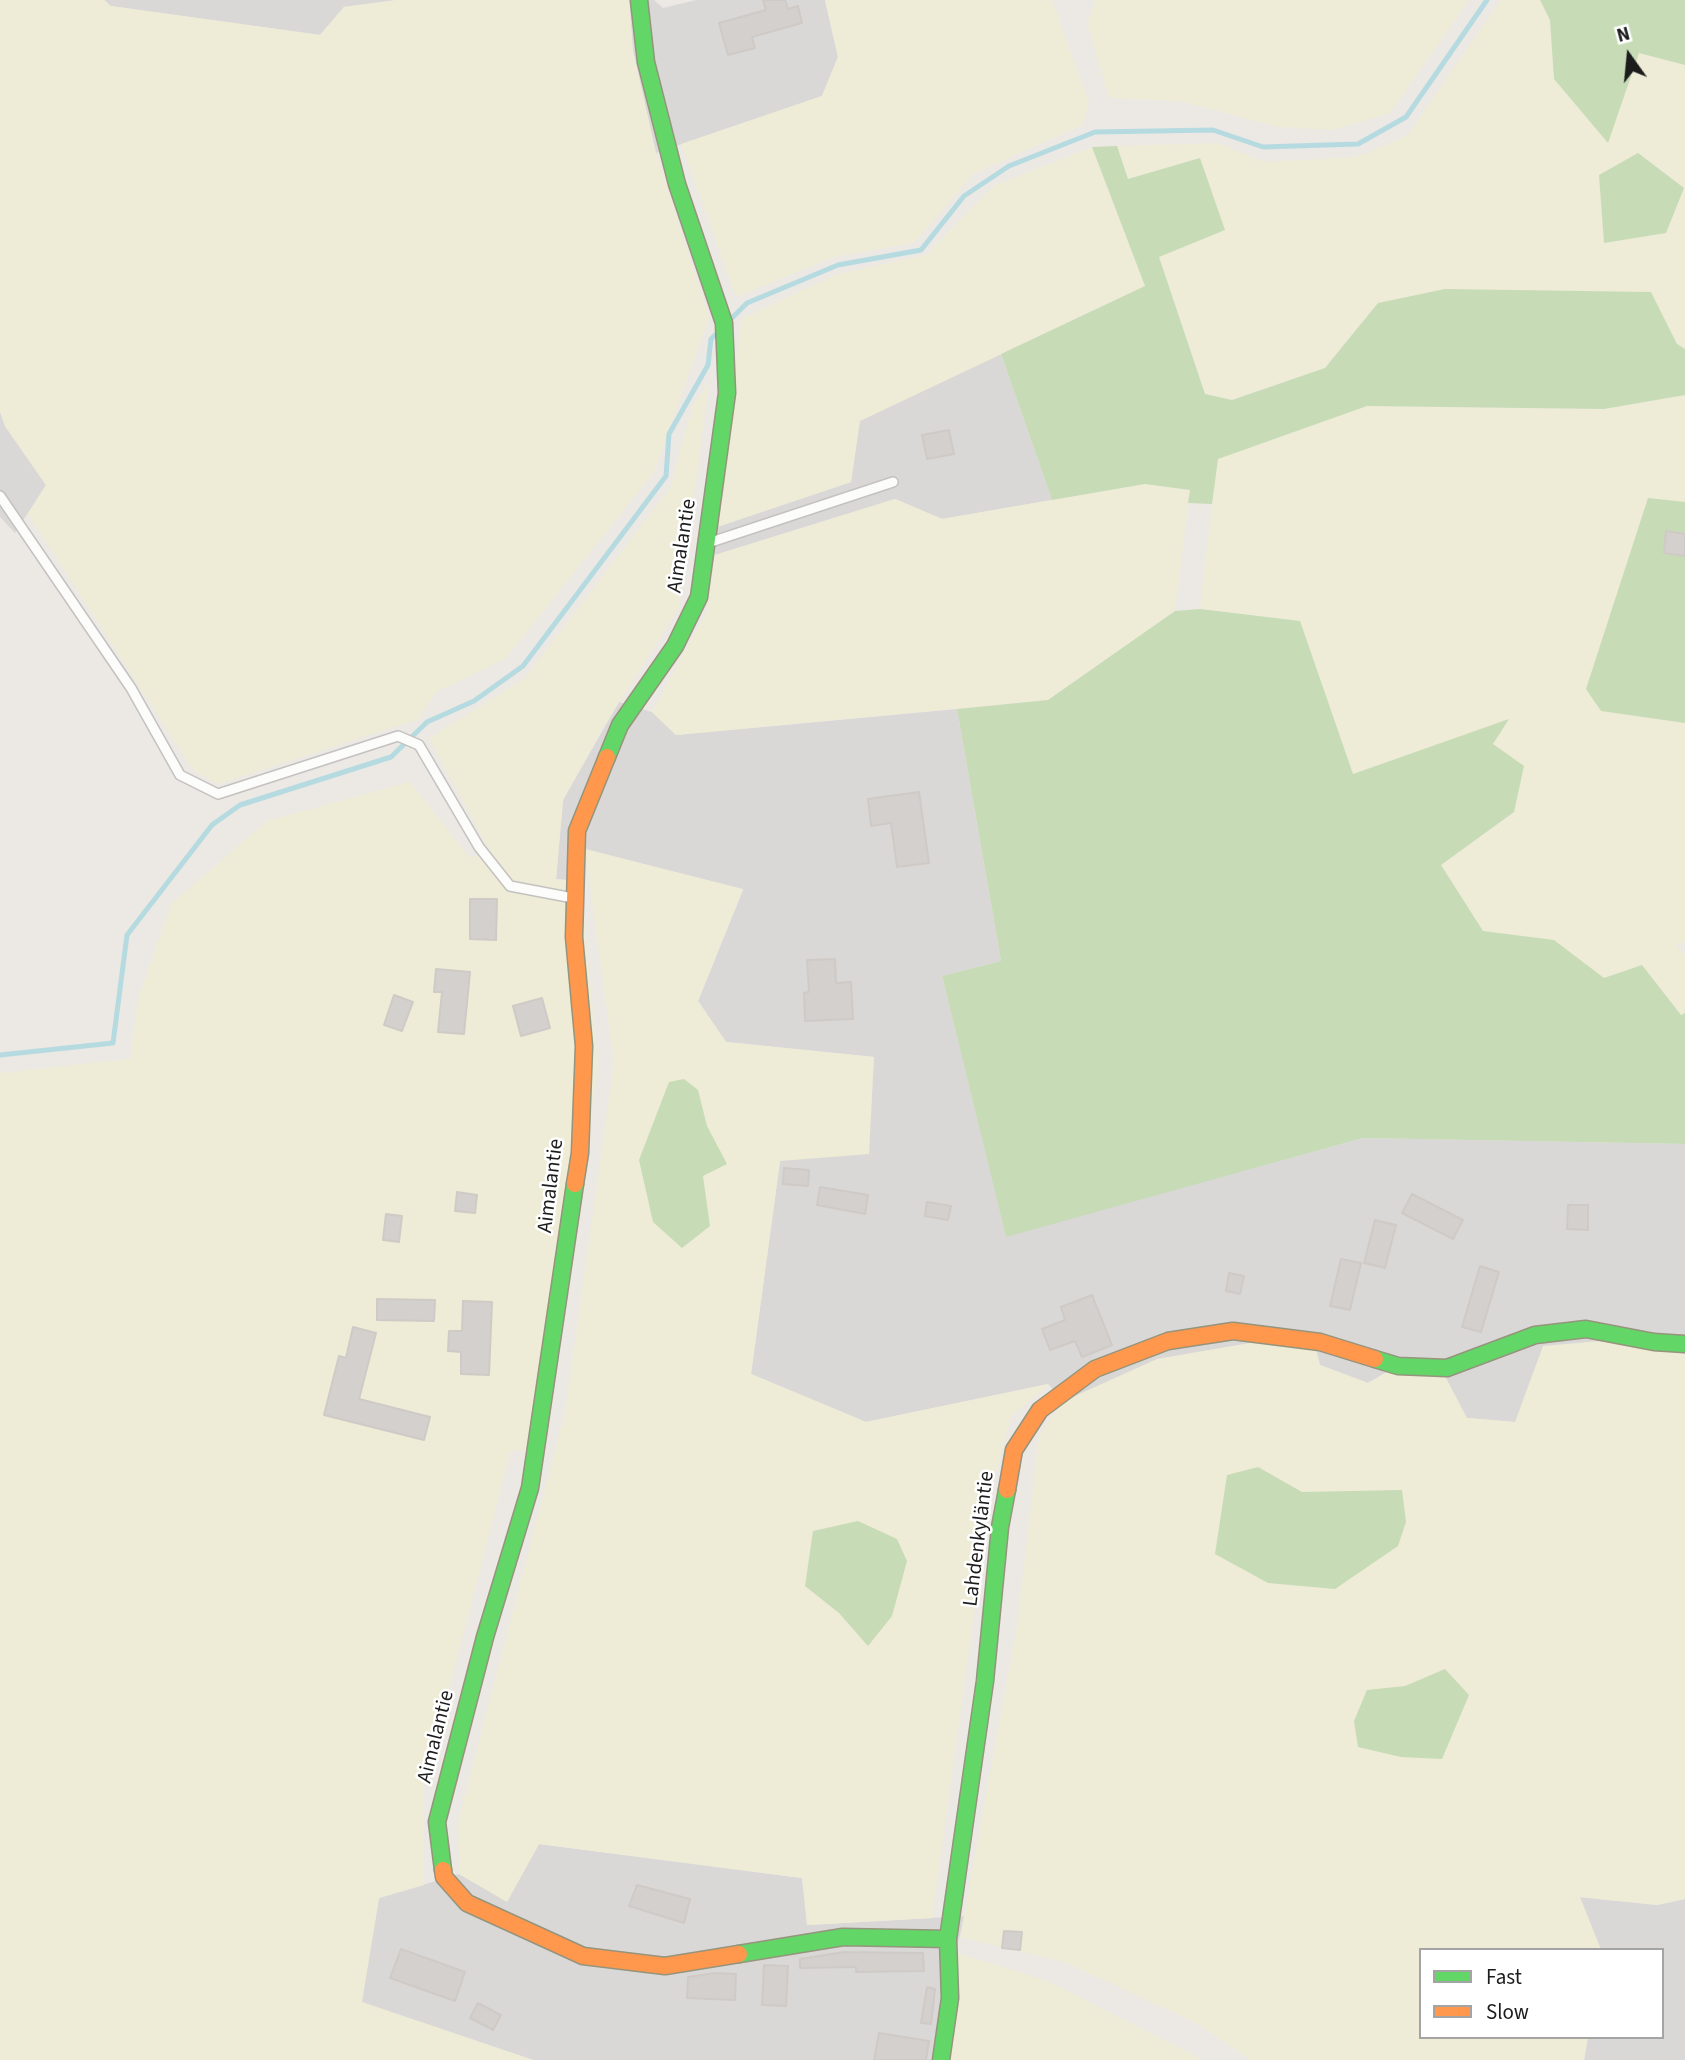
<!DOCTYPE html>
<html>
<head>
<meta charset="utf-8">
<style>
	body { margin:0 }
	#map { position:relative; width:1685px; height:2060px; overflow:hidden; background:#ece8e4; font-family:"Source Sans 3",sans-serif }
	canvas { display:block }
	.legend { position:absolute; left:1419px; top:1948px; width:245px; height:91px; box-sizing:border-box; background:#fff; border:2px solid #a4a4a4; margin:0; padding:9px 12px; list-style:none; font-size:21px; color:#1c1c1c }
	.legend li { display:flex; align-items:center; gap:14px; height:35px }
	.legend b { width:35px; border:2px solid #a4a4a4 }
	.north { position:absolute; left:1594px; top:21px; width:70px; height:70px; -webkit-text-stroke:5px #fff; paint-order:stroke; rotate:345deg; font-size:19px; font-weight:700; line-height:28px; text-align:center; color:#1c1c1c }
	.north::after { content:''; display:block; margin:auto; width:24px; height:32px; background:#1c1c1c; clip-path:polygon(50% 0,100% 100%,50% 72%,0 100%) }
</style>
</head>
<body>
<div id="map">
<canvas width="1685" height="2060"></canvas>
<ul class="legend">
<li><b style="height:9px;background:#63d668"></b>Fast</li>
<li><b style="height:9px;background:#ff974d"></b>Slow</li>
</ul>
<div class="north">N</div>
</div>
<script>
const g = document.querySelector('canvas').getContext('2d');
g.lineJoin = 'round';
function paint(path, color) { g.fillStyle = color; g.fill(path, 'evenodd'); }
const poly = rows => new Path2D(rows.map(r => 'M' + r).join(''));
function stroke(path, color, width, dash) { g.strokeStyle = color; g.lineWidth = width; g.lineCap = dash ? 'butt' : 'round'; g.setLineDash(dash || []); g.stroke(path); }
function write(font, color, halo, rows, align = 'center') {
  g.font = font + ' "Source Sans 3",sans-serif'; g.lineWidth = 5; g.setLineDash([]); g.textBaseline = 'middle'; g.strokeStyle = halo; g.fillStyle = color; for (const [text, x, y, turn = 0] of rows) {
    g.save(); g.translate(x, y); g.rotate((+turn || 0) * Math.PI / 180); g.textAlign = isNaN(turn) ? turn : align; if (halo) g.strokeText(text, 0, 0); g.fillText(text, 0, 0); g.restore();
  }
}
const residential = poly([
	[104,0,397,0,344,7,320,35,110,6],
	[629,0,654,0,663,8,696,0,825,0,838,57,822,96,656,153,633,51],
	[1001,354,1052,500,942,519,895,499,715,555,717,527,851,482,859,421],
	[0,412,5,426,46,485,15,533,0,517],
	[619,702,652,712,676,735,957,709,1001,961,942,976,1006,1236,1363,1138,1685,1144,1685,1354,1515,1422,1467,1418,1387,1372,1368,1383,1320,1365,1064,1401,1048,1384,866,1422,751,1374,780,1161,874,1057,726,1042,698,1001,743,890,585,849,581,881,556,880,563,800],
	[539,1844,802,1878,808,1925,966,1916,955,1952,949,2060,533,2060,361,2002,379,1898,459,1874,507,1901],
	[1579,1897,1657,1905,1685,1899,1685,2060,1584,2060,1588,2037,1662,2037,1662,1950,1601,1950]
]);
const farmland = poly([
	[0,0,104,0,111,6,320,35,344,7,397,0,629,0,633,51,656,153,709,318,654,472,505,659,436,692,419,719,218,784,194,771,28,514,46,485,5,426,0,412],
	[825,0,1052,0,1089,103,1083,125,973,174,914,243,834,257,736,297,681,144,822,96,838,57],
	[1095,0,1469,0,1390,113,1333,130,1278,127,1180,101,1109,98,1088,24],
	[1501,0,1540,0,1550,20,1554,79,1608,142,1639,53,1685,65,1685,349,1677,344,1650,292,1378,303,1325,368,1232,400,1205,394,1159,256,1200,158,1128,179,1117,146,1218,143,1264,162,1356,157,1407,136],
	[1092,147,1145,286,860,421,851,482,717,527,741,319,837,274,926,255,994,186],
	[709,383,679,608,602,729,563,800,556,879,581,881,598,1067,541,1454,511,1450,424,1785,424,1885,379,1898,362,2002,533,2060,0,2060,0,1073,130,1059,138,1000,171,904,267,821,410,782,469,857,491,853,429,738,524,679,670,488,693,405],
	[1685,395,1685,502,1648,498,1602,711,1685,723,1685,942,1675,945,1685,955,1685,1013,1682,1016,1642,965,1604,978,1554,940,1483,931,1441,865,1514,812,1492,744,1508,721,1353,774,1300,621,1200,609,1217,459,1367,406,1604,409],
	[1144,484,1190,490,1175,611,1048,700,676,735,652,712,707,611,715,555,895,499,942,519],
	[585,849,743,889,698,1001,726,1042,874,1057,869,1154,780,1161,751,1374,866,1422,1049,1384,1011,1417,991,1490,932,1918,807,1925,802,1878,539,1844,507,1902,459,1874,458,1822,565,1412,614,1063],
	[1612,1340,1685,1354,1685,1899,1657,1905,1580,1897,1601,1950,1421,1950,1421,2037,1588,2037,1584,2060,1250,2060,1196,2023,1065,1962,960,1937,1017,1626,1039,1436,1064,1401,1157,1359,1261,1341,1316,1349,1320,1365,1368,1383,1387,1372,1444,1374,1467,1418,1515,1422,1543,1346],
	[955,1952,1047,1981,1203,2060,949,2060]
]);
const forest = poly([
	[1540,0,1685,0,1685,65,1639,53,1608,143,1554,79,1550,20],
	[1117,146,1128,179,1200,158,1225,230,1159,257,1205,394,1232,400,1325,368,1378,303,1445,289,1651,292,1677,344,1685,349,1685,395,1604,409,1367,406,1218,459,1212,504,1188,503,1190,490,1145,484,1052,500,1001,354,1145,286,1092,147],
	[1638,153,1684,188,1666,233,1604,243,1599,175],
	[1648,498,1685,502,1685,723,1601,711,1586,689],
	[1200,609,1300,621,1353,774,1509,719,1493,744,1524,766,1514,812,1441,865,1483,931,1554,940,1604,978,1642,965,1681,1015,1685,1013,1685,1144,1363,1138,1006,1237,942,976,1001,961,957,709,1048,700,1175,611],
	[684,1079,698,1090,707,1126,727,1164,703,1176,710,1226,682,1248,653,1222,639,1160,669,1082],
	[1258,1467,1302,1492,1402,1490,1406,1522,1398,1546,1335,1589,1268,1583,1215,1554,1227,1475],
	[858,1521,897,1539,907,1561,892,1616,868,1646,839,1613,805,1586,813,1531],
	[1445,1669,1469,1695,1442,1759,1401,1757,1358,1747,1354,1721,1367,1690,1405,1686]
]);
const stream = poly([
	[729,321,747,303,838,265,921,250,964,196,1009,166,1095,132,1213,130,1263,147,1358,144,1406,117,1487,0],
	[0,1055,113,1043,127,935,212,825,240,805,391,757,427,722,474,701,523,666,666,476,669,434,708,365,711,339,715,335]
]);
const building = poly([
	[763,0,785,0,788,9,798,6,802,23,752,37,755,48,728,55,719,23,766,10,763,0],
	[949,430,954,454,927,459,922,435,949,430],
	[1666,531,1685,534,1685,556,1664,553,1666,531],
	[919,792,929,863,897,867,891,823,871,826,868,799,919,792],
	[470,899,497,899,496,940,470,939,470,899],
	[835,959,836,983,851,982,853,1019,805,1021,804,993,809,992,807,960,835,959],
	[436,969,470,972,464,1034,438,1032,442,992,434,992,436,969],
	[394,995,413,1002,402,1031,384,1025,394,995],
	[542,998,550,1028,521,1036,513,1006,542,998],
	[784,1168,809,1170,808,1186,783,1184,784,1168],
	[820,1187,868,1195,865,1214,817,1205,820,1187],
	[457,1192,477,1195,475,1213,455,1211,457,1192],
	[1412,1194,1463,1220,1453,1239,1402,1213,1412,1194],
	[927,1202,951,1206,948,1220,925,1216,927,1202],
	[1568,1205,1588,1205,1588,1230,1567,1229,1568,1205],
	[386,1214,402,1216,399,1242,383,1240,386,1214],
	[1375,1220,1396,1225,1385,1268,1364,1263,1375,1220],
	[1341,1259,1361,1263,1350,1310,1330,1306,1341,1259],
	[1480,1266,1499,1272,1481,1332,1462,1327,1480,1266],
	[1229,1273,1244,1276,1240,1294,1226,1291,1229,1273],
	[1092,1295,1112,1345,1082,1357,1075,1341,1050,1350,1042,1329,1065,1320,1061,1307,1092,1295],
	[377,1299,435,1300,434,1321,377,1320,377,1299],
	[463,1301,492,1302,489,1375,461,1374,461,1352,448,1351,449,1331,462,1331,463,1301],
	[353,1327,376,1333,359,1399,430,1417,424,1440,324,1415,339,1356,346,1358,353,1327],
	[637,1885,690,1899,684,1923,629,1906,637,1885],
	[1004,1931,1022,1932,1020,1950,1002,1948,1004,1931],
	[401,1949,465,1972,455,2001,390,1978,401,1949],
	[844,1952,923,1953,924,1971,856,1972,856,1967,800,1968,800,1959,844,1952],
	[764,1965,788,1966,786,2006,762,2005,764,1965],
	[715,1973,736,1974,735,2000,687,1998,688,1977,715,1973],
	[927,1987,935,1989,931,2024,921,2023,927,1987],
	[478,2003,501,2015,493,2030,470,2018,478,2003],
	[879,2033,929,2041,926,2060,874,2060,879,2033]
]);
const lane = poly([
	[0,496,131,688,180,775,218,794,398,736,419,745,479,847,510,886,573,898],
	[708,543,893,482]
]);
const fast = poly([
	[607,757,620,725,675,646,699,597,727,393,724,323,677,184,646,62,639,0],
	[1375,1359,1398,1366,1447,1368,1535,1335,1586,1329,1654,1342,1685,1344],
	[443,1870,437,1822,485,1637,530,1488,575,1184],
	[739,1954,843,1937,948,1939],
	[941,2060,950,1998,948,1939,985,1681,1000,1527,1007,1490]
]);
const slow = poly([
	[575,1184,580,1153,584,1046,574,937,577,831,607,757],
	[1007,1490,1014,1450,1040,1410,1095,1369,1168,1341,1233,1331,1320,1342,1375,1359],
	[443,1870,444,1877,467,1903,583,1956,665,1966,739,1954]
]);
const streetNames = [
	["Aimalantie",683,546,-81],
	["Aimalantie",552,1186,-83],
	["Lahdenkyläntie",980,1539,-83],
	["Aimalantie",437,1737,-76]
];
paint(residential, '#dad8d6');
paint(farmland, '#eeecd6');
paint(forest, '#c7dbb7');
stroke(stream, '#b5dbe1', 5);
paint(building, '#d4d0cd');
stroke(building, '#cfcac6', 2);
stroke(lane, '#c4c2c0', 12);
stroke(fast, '#95947c', 19);
stroke(slow, '#95947c', 19);
stroke(lane, '#fcfcfb', 9);
stroke(fast, '#63d668', 16);
stroke(slow, '#ff974d', 16);
write('21px', '#1c1c1c', '#fff', streetNames);
</script>
</body>
</html>
